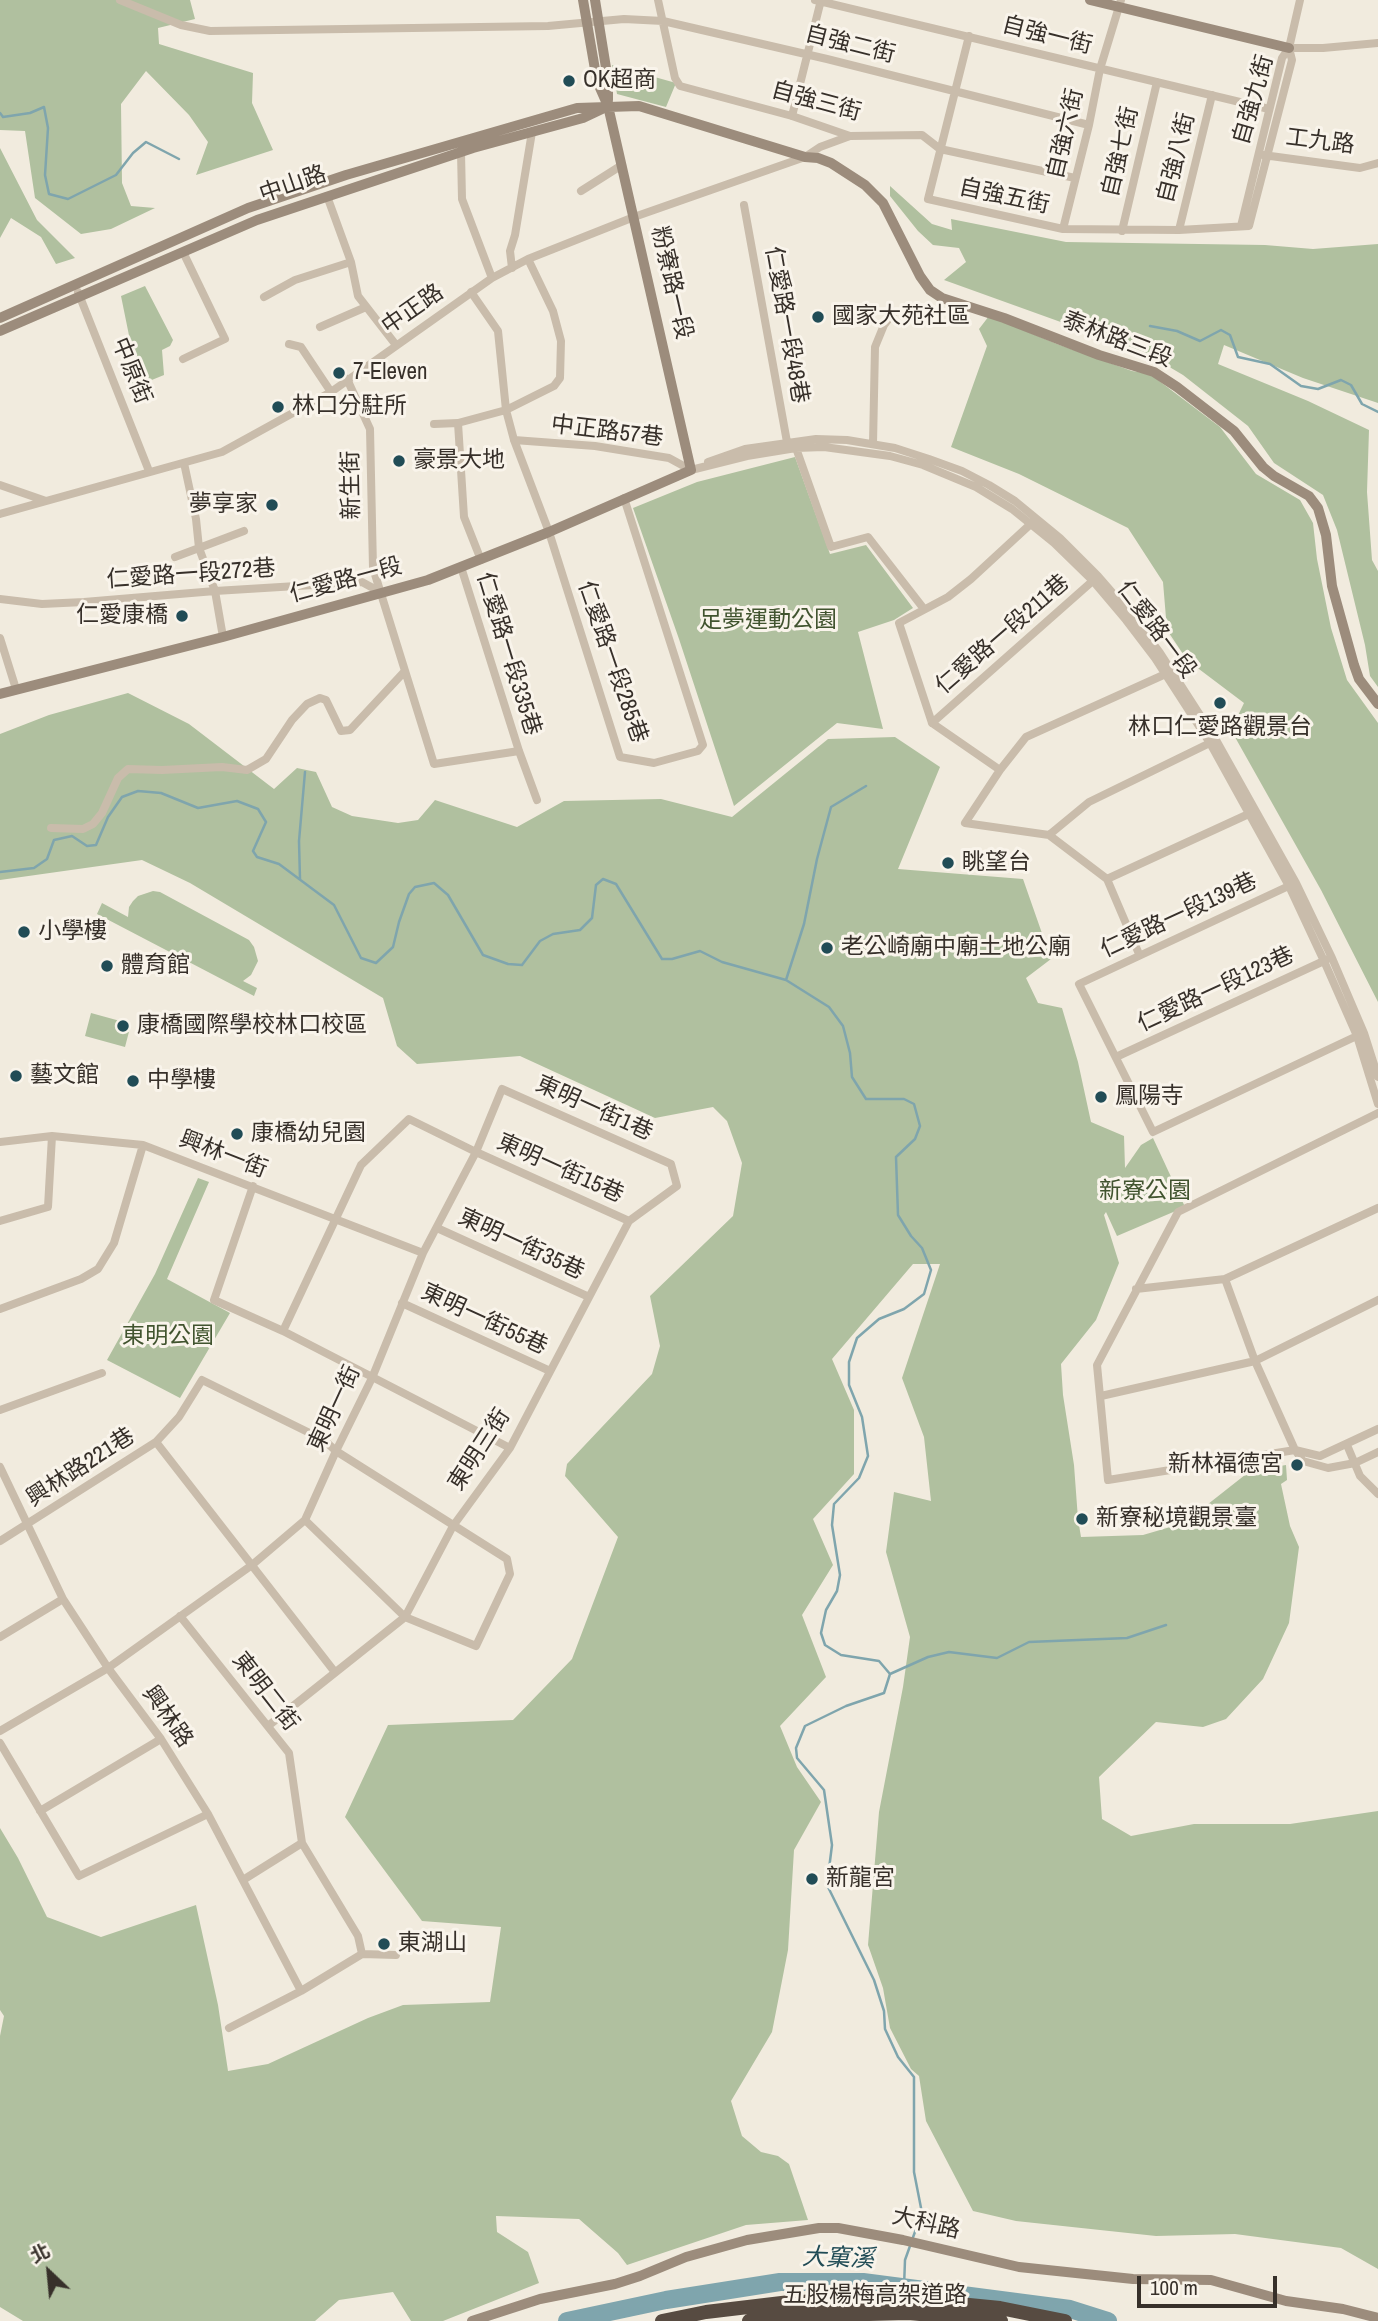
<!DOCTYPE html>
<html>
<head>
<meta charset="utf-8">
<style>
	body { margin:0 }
	#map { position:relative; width:1378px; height:2321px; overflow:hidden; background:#f1ebde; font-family:"Archivo Narrow","Noto Sans TC",sans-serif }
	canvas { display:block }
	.north { position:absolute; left:14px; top:2237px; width:70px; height:70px; -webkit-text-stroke:5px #f9f4eb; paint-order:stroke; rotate:334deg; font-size:19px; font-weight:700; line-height:28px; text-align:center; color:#37302a }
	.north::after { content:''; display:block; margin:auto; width:24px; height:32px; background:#37302a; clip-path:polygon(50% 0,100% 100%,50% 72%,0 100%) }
	.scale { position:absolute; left:1137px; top:2276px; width:140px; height:32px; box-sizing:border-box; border:4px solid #37302a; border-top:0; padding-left:9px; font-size:21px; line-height:24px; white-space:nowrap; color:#37302a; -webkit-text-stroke:5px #f9f4eb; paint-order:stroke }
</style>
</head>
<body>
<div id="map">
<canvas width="1378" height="2321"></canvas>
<div class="north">北</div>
<div class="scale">100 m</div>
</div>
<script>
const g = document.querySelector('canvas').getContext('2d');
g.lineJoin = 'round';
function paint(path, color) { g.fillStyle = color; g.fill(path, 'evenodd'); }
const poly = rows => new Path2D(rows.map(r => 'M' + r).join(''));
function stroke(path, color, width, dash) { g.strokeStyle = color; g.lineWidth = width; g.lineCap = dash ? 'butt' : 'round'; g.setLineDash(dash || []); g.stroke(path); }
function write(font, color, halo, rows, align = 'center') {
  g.font = font + ' "Archivo Narrow","Noto Sans TC",sans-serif'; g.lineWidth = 6; g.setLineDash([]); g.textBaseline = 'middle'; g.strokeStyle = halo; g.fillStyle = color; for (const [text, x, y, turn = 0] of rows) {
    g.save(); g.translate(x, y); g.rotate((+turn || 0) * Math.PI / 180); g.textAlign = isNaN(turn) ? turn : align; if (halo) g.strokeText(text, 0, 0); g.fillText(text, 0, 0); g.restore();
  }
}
const green = poly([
	[0,0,190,0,195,19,158,28,159,44,253,73,252,103,273,150,196,175,208,142,189,115,146,71,121,104,122,183,131,206,155,208,111,229,81,234,35,198,25,131,0,130],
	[612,65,676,83,666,107,617,94],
	[0,148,37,220,75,258,56,264,41,237,11,218,0,238],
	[890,186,932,224,952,230,951,219,1066,242,1265,245,1313,249,1378,244,1378,403,1303,378,1224,345,1218,364,1308,401,1369,430,1367,492,1372,560,1378,571,1378,687,1370,676,1365,645,1337,530,1323,495,1274,463,1248,426,1183,375,1144,352,944,280,966,262,959,248,933,245,918,231,890,196],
	[145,286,173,340,170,346,162,350,164,375,132,388,128,370,135,365,121,296],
	[989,316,1057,344,1132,371,1150,374,1220,427,1256,474,1300,500,1313,523,1317,559,1331,628,1347,680,1378,723,1378,1002,1321,890,1231,730,1244,703,1187,660,1167,630,1163,582,1128,528,1019,474,951,447,987,346,979,329],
	[795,457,830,554,866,545,913,608,894,620,858,632,883,729,837,723,734,806,679,639,633,508,697,482],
	[128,693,189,724,274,789,297,768,316,772,332,807,352,816,398,823,418,820,435,800,517,827,564,801,661,799,732,817,828,739,895,737,940,767,898,869,1023,879,1051,959,1026,978,1038,1003,1062,1008,1078,1062,1091,1122,1124,1136,1125,1168,1141,1145,1153,1138,1185,1207,1117,1236,1106,1212,1104,1215,1119,1263,1096,1320,1061,1364,1063,1395,1074,1465,1078,1519,1081,1537,1143,1535,1184,1523,1250,1471,1286,1465,1287,1480,1281,1484,1290,1526,1299,1547,1289,1623,1263,1679,1226,1719,1203,1727,1156,1722,1099,1777,1102,1819,1131,1836,1194,1824,1290,1824,1378,1811,1378,2269,1341,2248,1235,2234,1156,2236,1016,2221,973,2211,926,2121,919,2076,911,2069,890,2028,883,1988,868,1945,879,1812,903,1687,910,1637,886,1552,894,1492,931,1501,924,1437,902,1378,940,1264,913,1264,832,1359,854,1410,854,1474,813,1519,833,1565,802,1615,826,1677,780,1726,797,1767,821,1802,794,1850,788,1950,772,2032,731,2101,742,2136,761,2152,778,2156,789,2164,808,2220,746,2225,627,2265,618,2253,579,2219,496,2216,497,2232,528,2252,539,2283,443,2321,411,2321,393,2292,339,2300,315,2321,23,2321,0,2307,0,2036,4,2016,0,2010,0,1828,18,1858,47,1917,101,1937,196,1905,218,2005,228,2071,268,2064,368,2018,403,2005,490,2002,501,1927,422,1921,345,1817,388,1725,513,1720,572,1659,618,1537,565,1476,567,1464,652,1374,660,1346,650,1296,733,1216,742,1163,727,1121,713,1107,655,1118,520,1056,417,1064,397,1046,383,998,190,883,142,860,0,880,0,734,49,715],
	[153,891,160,892,249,940,254,947,258,961,251,975,243,981,257,988,254,996,97,914,102,903,128,917,129,907,133,901,138,896],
	[91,1013,131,1024,125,1047,85,1036],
	[198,1178,209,1182,167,1279,230,1313,180,1398,107,1360,155,1274]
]);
const stream = poly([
	[0,113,3,117,30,113,44,107,48,128,45,175,49,194,68,199,116,175,133,153,146,142,179,159],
	[1150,326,1177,331,1200,341,1221,330,1230,335,1238,357,1270,364,1301,386,1318,389,1341,380,1351,385,1362,404,1378,412],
	[0,872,34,868,47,859,54,840,72,836,87,846,96,845,108,817,122,797,138,791,161,793,198,808,237,801,258,809,266,822,253,851,257,857,279,864,334,905,361,958,376,963,393,947,399,922,409,894,415,887,434,883,448,895,483,955,508,964,522,965,540,941,553,934,580,930,592,918,596,885,603,879,616,884,662,959,672,959,700,951,722,962,786,980,829,1007,843,1026,850,1053,852,1077,866,1099,904,1099,914,1104,920,1126,915,1139,896,1157,898,1215,911,1236,922,1248,931,1270,924,1294,904,1309,879,1319,857,1338,849,1362,849,1385,862,1417,868,1456,859,1478,834,1504,832,1525,840,1575,837,1591,826,1610,821,1633,825,1645,841,1655,879,1661,890,1674,884,1693,846,1706,805,1726,796,1748,797,1758,824,1790,832,1845,827,1885,874,1980,884,2011,885,2029,898,2057,914,2077,914,2172,922,2213,912,2240],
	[300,879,299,841,305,772],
	[786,980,804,924,817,859,831,807,866,786],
	[890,1674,928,1657,949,1652,997,1658,1029,1642,1127,1638,1166,1625],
	[904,2287,905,2260,910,2246]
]);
const river = poly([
	[567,2321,666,2300,780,2282,863,2282,1070,2309,1108,2321]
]);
const street = poly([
	[120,0,181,25,210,31,548,26,624,19,663,21,827,59,1089,125],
	[658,0,675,78,680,86,792,116,850,136,922,135,940,149,1075,178],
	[815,0,1269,109],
	[969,36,928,199,1063,229,1179,230,1249,226,1292,60,1289,48],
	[1289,48,1323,48,1378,43],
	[792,116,821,0],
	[461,152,462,199,492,278],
	[1263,155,1360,168,1378,163],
	[581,191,622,165],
	[327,196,351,262,358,296,396,345],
	[744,205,787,442,796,448,831,547,868,537,924,609],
	[1241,226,1282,58,1289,48,1300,0],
	[1063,229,1089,125,1100,69,1121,0],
	[1179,230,1212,95],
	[1122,231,1157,82],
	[183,252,225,339,183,359],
	[512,268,510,251,515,235,532,132],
	[78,292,149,471],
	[471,292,498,331,506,410,514,440,549,532,620,757,654,763,698,751,703,745,624,498],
	[264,297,295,280,351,262],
	[320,327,366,307],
	[289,344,301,347,331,392],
	[347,379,370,429,373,568,434,764,519,751],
	[458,423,506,410,554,386,560,378,561,341,553,311,528,259],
	[434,424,458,423,464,517,481,560],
	[514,440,595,446,669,458,691,470],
	[873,444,875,347,884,325,894,312],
	[708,462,745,449,816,439,847,440,895,448,929,459,962,471,989,485,1015,501,1060,538,1098,576,1131,614,1160,653,1216,740,1296,883,1332,958,1364,1033,1378,1077],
	[184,463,196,519,199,548,244,531],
	[691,470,747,456,796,448,824,447,890,456,923,465,976,487,1012,509,1054,543,1093,581,1126,620,1155,658,1210,743,1289,886,1324,961,1357,1036,1378,1104],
	[0,485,46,501],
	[0,514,222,452,331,392,492,278,528,259,634,217,805,157,820,147,850,136],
	[175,557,199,548,215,591,223,637],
	[461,567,519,751,537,800],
	[0,599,42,604,84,602,215,591,362,582,382,593],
	[0,638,16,689],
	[1170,672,1026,737,1000,770,965,823,1049,835,1089,802,1214,741],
	[932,723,1096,578],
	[1000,770,932,723,899,623,948,597,971,579,1035,520],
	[51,828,83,829,93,824,102,813,118,778,128,769,162,770,222,767,247,770,266,759,292,720,307,704,320,698,326,700,341,731,350,730,405,671],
	[1049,835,1107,879,1139,954],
	[1107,879,1253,812],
	[1293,884,1079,984,1153,1132,1361,1034],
	[1116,1057,1326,960],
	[1378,1113,1178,1212,1097,1365,1108,1480,1295,1450,1320,1456,1378,1429],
	[0,1142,52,1136,143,1145,423,1253],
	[253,1186,214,1300,283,1331,510,1448],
	[0,1221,48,1207,52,1136],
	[437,1228,589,1297],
	[1225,1279,1255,1361,1295,1450,1303,1461,1328,1468,1355,1463,1378,1452],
	[1136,1289,1225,1279,1378,1208],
	[402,1303,550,1371],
	[0,1309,81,1279,98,1269,114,1243,143,1145],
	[283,1331,361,1165,409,1119,476,1152,629,1221],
	[1101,1396,1255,1361,1378,1300],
	[0,1410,102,1373],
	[156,1442,334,1671],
	[1347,1445,1360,1476,1378,1494],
	[0,1467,63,1599,108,1668,161,1739,208,1814,301,1991],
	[0,1541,156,1442,179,1417,202,1380,324,1440,336,1451,507,1559,510,1574,476,1646,405,1617,305,1520],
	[180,1616,289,1753,302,1843,358,1936,362,1954],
	[0,1637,63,1599],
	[0,1731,108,1668,252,1565,305,1520,336,1451,372,1378,423,1253,476,1152,502,1089,671,1164,677,1186,629,1221,510,1448,453,1526,405,1617,268,1726],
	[0,1743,79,1876,208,1814],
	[40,1811,161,1739],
	[243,1880,302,1843],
	[229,2028,301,1991,362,1954,396,1955]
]);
const secondary = poly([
	[595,0,608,80,608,100],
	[1090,0,1289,48],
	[0,318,248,208,346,175,577,108,639,106,805,157,818,158,831,163,865,185,883,203,920,276,930,290,942,298,1004,318,1099,355,1154,372,1177,387,1234,431,1263,467,1274,476,1309,496,1318,508,1326,535,1332,586,1354,665,1359,679,1378,704],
	[0,331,257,220,473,148,583,118,602,109],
	[0,694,223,637,428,580,549,532,691,470,608,106,597,81,583,0],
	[472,2321,540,2299,615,2284,640,2276,686,2257,747,2240,819,2228,838,2228,903,2240,1019,2267,1133,2279,1211,2280,1286,2301,1343,2309,1378,2318]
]);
const highway = poly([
	[662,2321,706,2312,790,2302,877,2300,928,2301,1000,2308,1065,2321],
	[749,2321,790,2316,908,2313,1001,2321]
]);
const markers = [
	[569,81,7,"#214c56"],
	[818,317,7,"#214c56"],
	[339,373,7,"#214c56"],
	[278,407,7,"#214c56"],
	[399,461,7,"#214c56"],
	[272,505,7,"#214c56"],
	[182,616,7,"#214c56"],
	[1220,703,7,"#214c56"],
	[948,863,7,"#214c56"],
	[24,932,7,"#214c56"],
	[827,948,7,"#214c56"],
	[107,966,7,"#214c56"],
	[123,1026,7,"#214c56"],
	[16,1076,7,"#214c56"],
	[133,1081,7,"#214c56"],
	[1101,1097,7,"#214c56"],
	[237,1134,7,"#214c56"],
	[1297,1465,7,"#214c56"],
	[1082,1519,7,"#214c56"],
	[812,1879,7,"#214c56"],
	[384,1944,7,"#214c56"]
];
const streetNames = [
	["自強一街",1047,36,14],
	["自強二街",850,45,14],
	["自強九街",1254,100,-74],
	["自強三街",816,102,15],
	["自強六街",1066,134,-77],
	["工九路",1320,142,7],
	["自強七街",1121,152,-77],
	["自強八街",1177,158,-76],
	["中山路",293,185,-19],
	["自強五街",1004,197,12],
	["粉寮路一段",671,283,77],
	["中正路",413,310,-35],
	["仁愛路一段48巷",786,325,80],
	["泰林路三段",1117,340,21],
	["中原街",131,371,68],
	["中正路57巷",607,432,7],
	["新生街",352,485,-91],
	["仁愛路一段272巷",191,575,-4],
	["仁愛路一段",346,581,-15],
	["仁愛路一段",1156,630,53],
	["仁愛路一段211巷",1003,635,-41],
	["仁愛路一段335巷",508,654,73],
	["仁愛路一段285巷",612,662,71],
	["仁愛路一段139巷",1179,916,-25],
	["仁愛路一段123巷",1216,990,-25],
	["東明一街1巷",594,1109,24],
	["興林一街",223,1155,21],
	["東明一街15巷",560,1169,24],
	["東明一街35巷",521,1245,25],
	["東明一街55巷",484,1320,25],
	["東明一街",335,1409,-65],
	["東明三街",480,1450,-57],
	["興林路221巷",81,1468,-33],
	["東明二街",265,1692,52],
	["興林路",167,1717,55],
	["大科路",926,2224,13],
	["五股楊梅高架道路",875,2296]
];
const poiNames = [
	["OK超商",583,81],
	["國家大苑社區",832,317],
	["7-Eleven",353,373],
	["林口分駐所",292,407],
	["豪景大地",413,461],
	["夢享家",258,505,"right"],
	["仁愛康橋",168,616,"right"],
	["林口仁愛路觀景台",1220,728,"center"],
	["眺望台",962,863],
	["小學樓",38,932],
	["老公崎廟中廟土地公廟",841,948],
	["體育館",121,966],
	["康橋國際學校林口校區",137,1026],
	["藝文館",30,1076],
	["中學樓",147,1081],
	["鳳陽寺",1115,1097],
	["康橋幼兒園",251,1134],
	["新林福德宮",1283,1465,"right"],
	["新寮秘境觀景臺",1096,1519],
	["新龍宮",826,1879],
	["東湖山",398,1944]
];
const parkNames = [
	["足夢運動公園",768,621],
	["新寮公園",1145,1192],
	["東明公園",168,1337]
];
const waterNames = [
	["大窠溪",838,2259,2]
];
paint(green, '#b0c09f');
stroke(stream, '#7fa5ad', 2.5);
stroke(river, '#7fa5ad', 18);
stroke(street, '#c9bcab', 8);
stroke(secondary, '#9c8c7c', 10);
stroke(highway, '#574b41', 14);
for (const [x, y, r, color] of markers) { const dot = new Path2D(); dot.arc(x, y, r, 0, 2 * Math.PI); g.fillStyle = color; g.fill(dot); stroke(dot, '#f9f4eb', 2.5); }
write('23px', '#37302a', '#f9f4eb', streetNames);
write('23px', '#37302a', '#f9f4eb', poiNames, 'left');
write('23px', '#41542f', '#f9f4eb', parkNames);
write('italic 24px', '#214c56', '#f9f4eb', waterNames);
</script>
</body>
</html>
